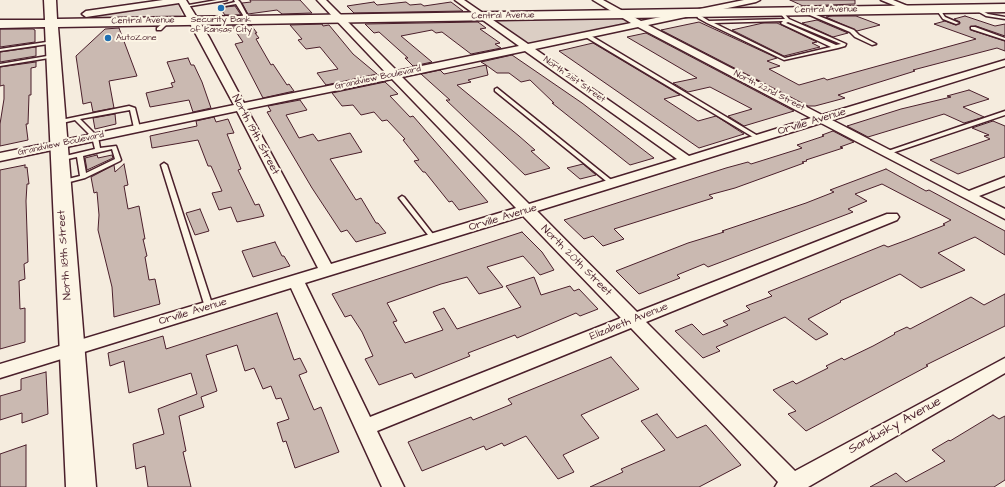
<!DOCTYPE html>
<html>
<head>
<meta charset="utf-8">
<style>
	body { margin:0 }
	canvas { display:block; background:#f5ecde }
</style>
</head>
<body>
<canvas width="1005" height="487"></canvas>
<script>
const g = document.querySelector('canvas').getContext('2d');
g.lineJoin = 'round';
function paint(path, color) { g.fillStyle = color; g.fill(path, 'evenodd'); }
const poly = rows => new Path2D(rows.map(r => 'M' + r).join(''));
function stroke(path, color, width, dash) { g.strokeStyle = color; g.lineWidth = width; g.lineCap = dash ? 'butt' : 'round'; g.setLineDash(dash || []); g.stroke(path); }
function write(font, color, halo, rows, align = 'center') {
  g.font = font + ' "Architects Daughter",sans-serif'; g.lineWidth = 4; g.setLineDash([]); g.textBaseline = 'middle'; g.strokeStyle = halo; g.fillStyle = color; for (const [text, x, y, turn = 0] of rows) {
    g.save(); g.translate(x, y); g.rotate((+turn || 0) * Math.PI / 180); g.textAlign = isNaN(turn) ? turn : align; if (halo) g.strokeText(text, 0, 0); g.fillText(text, 0, 0); g.restore();
  }
}
const green = poly([
	[175,4,178,5,182,14,181,15,171,17,93,17],
	[622,18,628,21,627,23,529,42,521,40,494,21,498,19]
]);
const building = poly([
	[250,0,300,0,312,13,282,14,277,10,248,14,242,3,251,2,250,0],
	[790,0,855,0,855,4,803,6,790,0],
	[374,2,377,5,406,2,410,5,421,4,424,6,451,2,463,11,354,13,347,6,374,2],
	[222,6,225,7,235,6,241,15,225,15,219,7,222,6],
	[831,16,856,16,880,25,857,31,826,17,831,16],
	[965,16,995,26,1005,24,1005,36,976,26,970,27,971,30,1005,41,1005,51,997,48,913,70,915,71,838,95,845,98,815,106,808,106,661,30,699,22,777,58,767,61,780,66,769,69,799,85,824,78,827,80,976,39,934,24,945,21,956,25,960,22,954,19,965,16],
	[817,20,848,33,833,37,802,23,817,20],
	[478,22,486,28,480,29,500,43,495,44,501,48,471,54,442,32,436,33,432,30,401,36,432,62,413,66,405,58,408,58,379,32,374,33,365,24,478,22],
	[763,23,777,23,817,42,812,43,820,47,784,56,732,30,763,23],
	[322,24,323,26,329,25,353,54,377,74,326,85,317,73,338,69,320,47,306,49,298,40,302,39,290,25,322,24],
	[251,25,257,33,255,33,259,38,256,39,271,65,273,64,287,85,289,84,294,91,263,98,235,44,243,42,232,26,251,25],
	[119,28,137,76,109,81,114,108,93,112,91,102,83,104,76,56,105,29,119,28],
	[0,29,33,29,35,30,35,42,0,47,0,29],
	[646,33,794,111,744,126,728,116,752,109,710,87,688,92,673,83,697,78,627,37,646,33],
	[593,43,680,95,664,99,698,121,716,116,744,134,699,148,559,51,593,43],
	[36,47,36,56,0,62,0,52,36,47],
	[512,55,582,103,654,158,630,165,552,103,554,103,530,80,521,82,509,73,497,73,486,65,488,75,468,80,471,82,457,85,519,136,535,150,531,151,550,168,525,175,446,100,450,100,421,74,440,70,444,74,486,65,481,62,512,55],
	[188,58,191,65,194,65,202,82,211,108,193,112,189,100,150,107,146,93,173,87,171,83,175,82,167,62,188,58],
	[36,62,36,67,31,68,31,95,29,95,28,124,26,124,28,140,0,146,0,124,4,99,4,85,0,86,0,67,36,62],
	[385,82,398,94,390,96,410,117,413,116,488,202,459,210,452,201,449,202,425,172,423,172,414,161,419,160,403,140,405,139,387,120,382,121,374,112,361,115,353,105,342,106,332,93,385,82],
	[969,90,989,99,963,107,984,117,964,123,944,114,868,137,847,126,901,109,951,97,947,96,969,90],
	[300,100,307,110,286,115,299,138,313,134,318,141,350,133,362,152,330,159,356,200,361,198,376,223,378,223,386,233,356,242,347,230,341,232,312,188,267,112,271,111,268,106,300,100],
	[115,114,116,124,95,129,93,118,115,114],
	[214,117,216,122,228,119,234,133,227,134,241,169,238,170,255,205,259,204,264,216,237,222,231,207,219,210,212,193,222,191,211,166,208,166,198,140,152,148,150,136,197,126,196,121,214,117],
	[993,121,1005,126,1005,157,958,174,930,160,990,139,984,136,989,135,972,128,993,121],
	[833,131,854,142,840,147,843,148,806,160,807,161,802,162,804,163,735,188,709,195,713,198,614,229,624,239,603,246,593,236,584,239,564,220,726,168,748,162,751,164,802,148,797,145,824,136,822,135,833,131],
	[97,155,98,158,112,155,113,158,87,170,85,158,97,155],
	[124,164,128,185,124,186,128,209,139,206,145,239,143,239,147,256,145,257,149,280,155,279,160,304,114,317,112,287,98,230,99,215,97,192,94,193,91,177,114,165,115,172,124,164],
	[583,164,596,175,580,179,567,168,583,164],
	[25,165,25,168,27,167,29,184,27,184,26,201,28,262,24,264,25,279,19,281,20,309,25,308,25,342,0,349,0,170,25,165],
	[886,169,926,191,929,190,1005,231,1005,255,975,237,938,253,965,270,921,288,900,274,840,301,841,302,808,319,828,334,816,340,785,317,716,347,720,351,703,358,675,331,692,324,703,335,728,325,723,321,750,310,746,306,772,296,768,292,884,245,888,247,907,240,945,225,943,224,951,220,882,184,855,194,867,201,848,209,853,212,708,267,704,264,677,275,680,278,639,294,616,271,688,243,724,232,722,231,806,203,834,192,830,190,886,169],
	[200,209,209,231,195,235,186,213,200,209],
	[522,232,542,252,554,270,540,275,523,256,487,267,503,287,479,294,467,277,441,284,387,303,397,321,393,322,405,343,443,330,433,312,444,308,457,329,521,307,506,286,534,277,541,295,570,286,574,291,579,289,598,309,580,316,576,313,517,338,515,335,468,353,470,356,415,378,412,373,379,385,365,359,373,356,362,332,351,315,345,317,332,294,522,232],
	[275,242,282,256,284,256,290,266,253,277,242,251,275,242],
	[1005,294,1005,326,926,365,928,366,806,431,788,414,796,411,773,390,793,381,796,384,828,368,826,366,842,358,844,360,873,346,895,334,894,333,907,327,910,329,971,297,984,305,1005,294],
	[277,313,294,360,300,358,307,372,299,375,314,410,321,407,339,452,295,468,286,441,283,442,277,423,289,419,281,398,276,399,271,386,263,389,254,368,245,371,237,345,206,355,217,391,201,397,204,407,179,416,186,451,183,452,191,487,148,487,145,466,136,469,133,444,164,434,158,409,197,394,191,373,129,393,124,361,110,366,108,353,163,336,166,349,277,313],
	[611,357,639,389,581,415,599,438,563,455,574,472,558,479,526,436,504,446,502,443,486,450,484,446,422,471,408,442,471,417,473,420,512,404,508,399,611,357],
	[46,372,48,414,22,423,22,413,0,420,0,396,21,390,21,379,46,372],
	[657,414,677,438,706,425,741,465,699,487,590,487,623,472,621,469,665,450,641,421,657,414],
	[993,415,999,419,1005,416,1005,480,994,487,870,487,896,473,906,482,945,461,932,450,949,440,950,441,993,415],
	[26,445,26,487,0,487,0,454,26,445]
]);
const lane = poly([
	[217,0,227,0,185,7,183,6,217,0],
	[234,0,238,0,240,2,247,15,245,21,242,20,243,15,236,4,225,6,223,5,235,2,234,0],
	[975,7,988,14,1005,17,1005,19,986,16,974,9,973,8,975,7],
	[937,8,939,8,945,17,959,23,956,24,943,19,936,9,937,8],
	[779,10,781,10,789,19,846,44,845,46,838,48,784,60,707,23,698,18,696,13,699,12,701,16,709,21,785,19,779,12,779,10],
	[783,21,781,23,782,24,831,47,785,58,714,23,783,21],
	[788,22,841,44,836,45,786,23,788,22],
	[806,11,854,30,859,35,876,44,872,45,855,37,850,32,805,13,804,12,806,11],
	[167,20,170,21,161,30,157,30,157,28,167,20],
	[971,27,975,27,1005,38,1005,40,971,29,971,27],
	[584,34,588,34,763,139,762,140,758,140,584,36,584,34],
	[53,41,55,42,55,43,0,51,0,49,53,41],
	[53,55,55,56,55,57,0,66,0,64,53,55],
	[497,88,615,183,616,184,615,185,611,185,495,91,495,89,497,88],
	[129,106,135,108,140,128,139,129,135,129,134,128,130,110,80,119,98,137,100,148,116,146,121,160,120,161,85,178,62,184,60,183,59,182,60,181,80,176,77,157,59,161,57,160,57,158,95,149,92,137,75,120,58,124,55,122,56,121,129,106],
	[112,149,115,159,86,173,83,156,112,149],
	[1005,111,1005,115,889,154,887,155,884,153,885,152,1005,111],
	[164,163,167,165,213,307,212,309,209,310,206,309,205,307,161,165,164,163],
	[402,196,404,197,436,238,437,239,436,240,432,240,399,198,402,196]
]);
const street = poly([
	[163,0,186,0,209,37,244,103,387,74,317,0,326,0,397,71,519,46,455,0,464,0,528,44,631,23,593,0,603,0,641,21,744,0,760,0,756,2,648,25,822,115,1005,60,1005,66,832,120,969,191,1005,177,1005,186,979,196,1005,209,1005,219,821,123,537,211,637,312,887,214,897,214,899,217,897,220,646,322,795,471,1005,358,1005,373,808,487,775,487,778,482,631,328,377,431,404,487,382,487,291,288,0,378,0,364,318,268,237,111,0,161,0,153,234,105,179,3,86,17,82,14,86,11,163,0],
	[638,27,811,118,689,156,535,49,638,27],
	[525,51,677,159,529,204,402,77,525,51],
	[392,79,516,208,331,264,247,109,392,79],
	[523,216,621,318,370,417,305,283,523,216],
	[881,0,893,0,915,9,911,12,908,11,881,0]
]);
const secondary = poly([
	[44,0,56,0,57,19,1005,4,1005,12,58,27,96,487,66,487,45,27,0,28,0,20,45,20,44,0]
]);
const markers = [
	[221,8,4,"#1f6fb2"],
	[108,38,4,"#1f6fb2"]
];
const farStreetnames = [
	["Central Avenue",826,10,-1],
	["Central Avenue",503,16,-1],
	["Central Avenue",143,21,-1],
	["Grandview Boulevard",378,78,-12],
	["North 21st Street",574,80,35],
	["North 22nd Street",769,91,27],
	["Grandview Boulevard",61,144,-12]
];
const farPoinames = [
	["Security Bank",221,20],
	["of Kansas City",221,30],
	["AutoZone",116,38,"left"]
];
const streetNames = [
	["Orville Avenue",812,122,-17],
	["North 19th Street",255,135,62],
	["Orville Avenue",503,218,-17],
	["North 18th Street",65,255,-94],
	["North 20th Street",576,261,45],
	["Orville Avenue",193,312,-17],
	["Elizabeth Avenue",629,322,-22]
];
const nearStreetnames = [
	["Sandusky Avenue",895,426,-29]
];
paint(green, '#dbcec4');
paint(building, '#cab9b1');
stroke(building, '#4a1f2b', 1);
stroke(lane, '#4a1f2b', 3);
stroke(street, '#4a1f2b', 3);
stroke(secondary, '#4a1f2b', 3);
paint(lane, '#fcf5e5');
paint(street, '#fcf5e5');
paint(secondary, '#fcf5e5');
for (const [x, y, r, color] of markers) { const dot = new Path2D(); dot.arc(x, y, r, 0, 2 * Math.PI); g.fillStyle = color; g.fill(dot); stroke(dot, '#fcf5e5', 1.5); }
write('9px', '#4a1f2b', '#fcf5e5', farStreetnames);
write('9px', '#4a1f2b', '#fcf5e5', farPoinames);
write('11px', '#4a1f2b', '#fcf5e5', streetNames);
write('13px', '#4a1f2b', '#fcf5e5', nearStreetnames);
</script>
</body>
</html>
